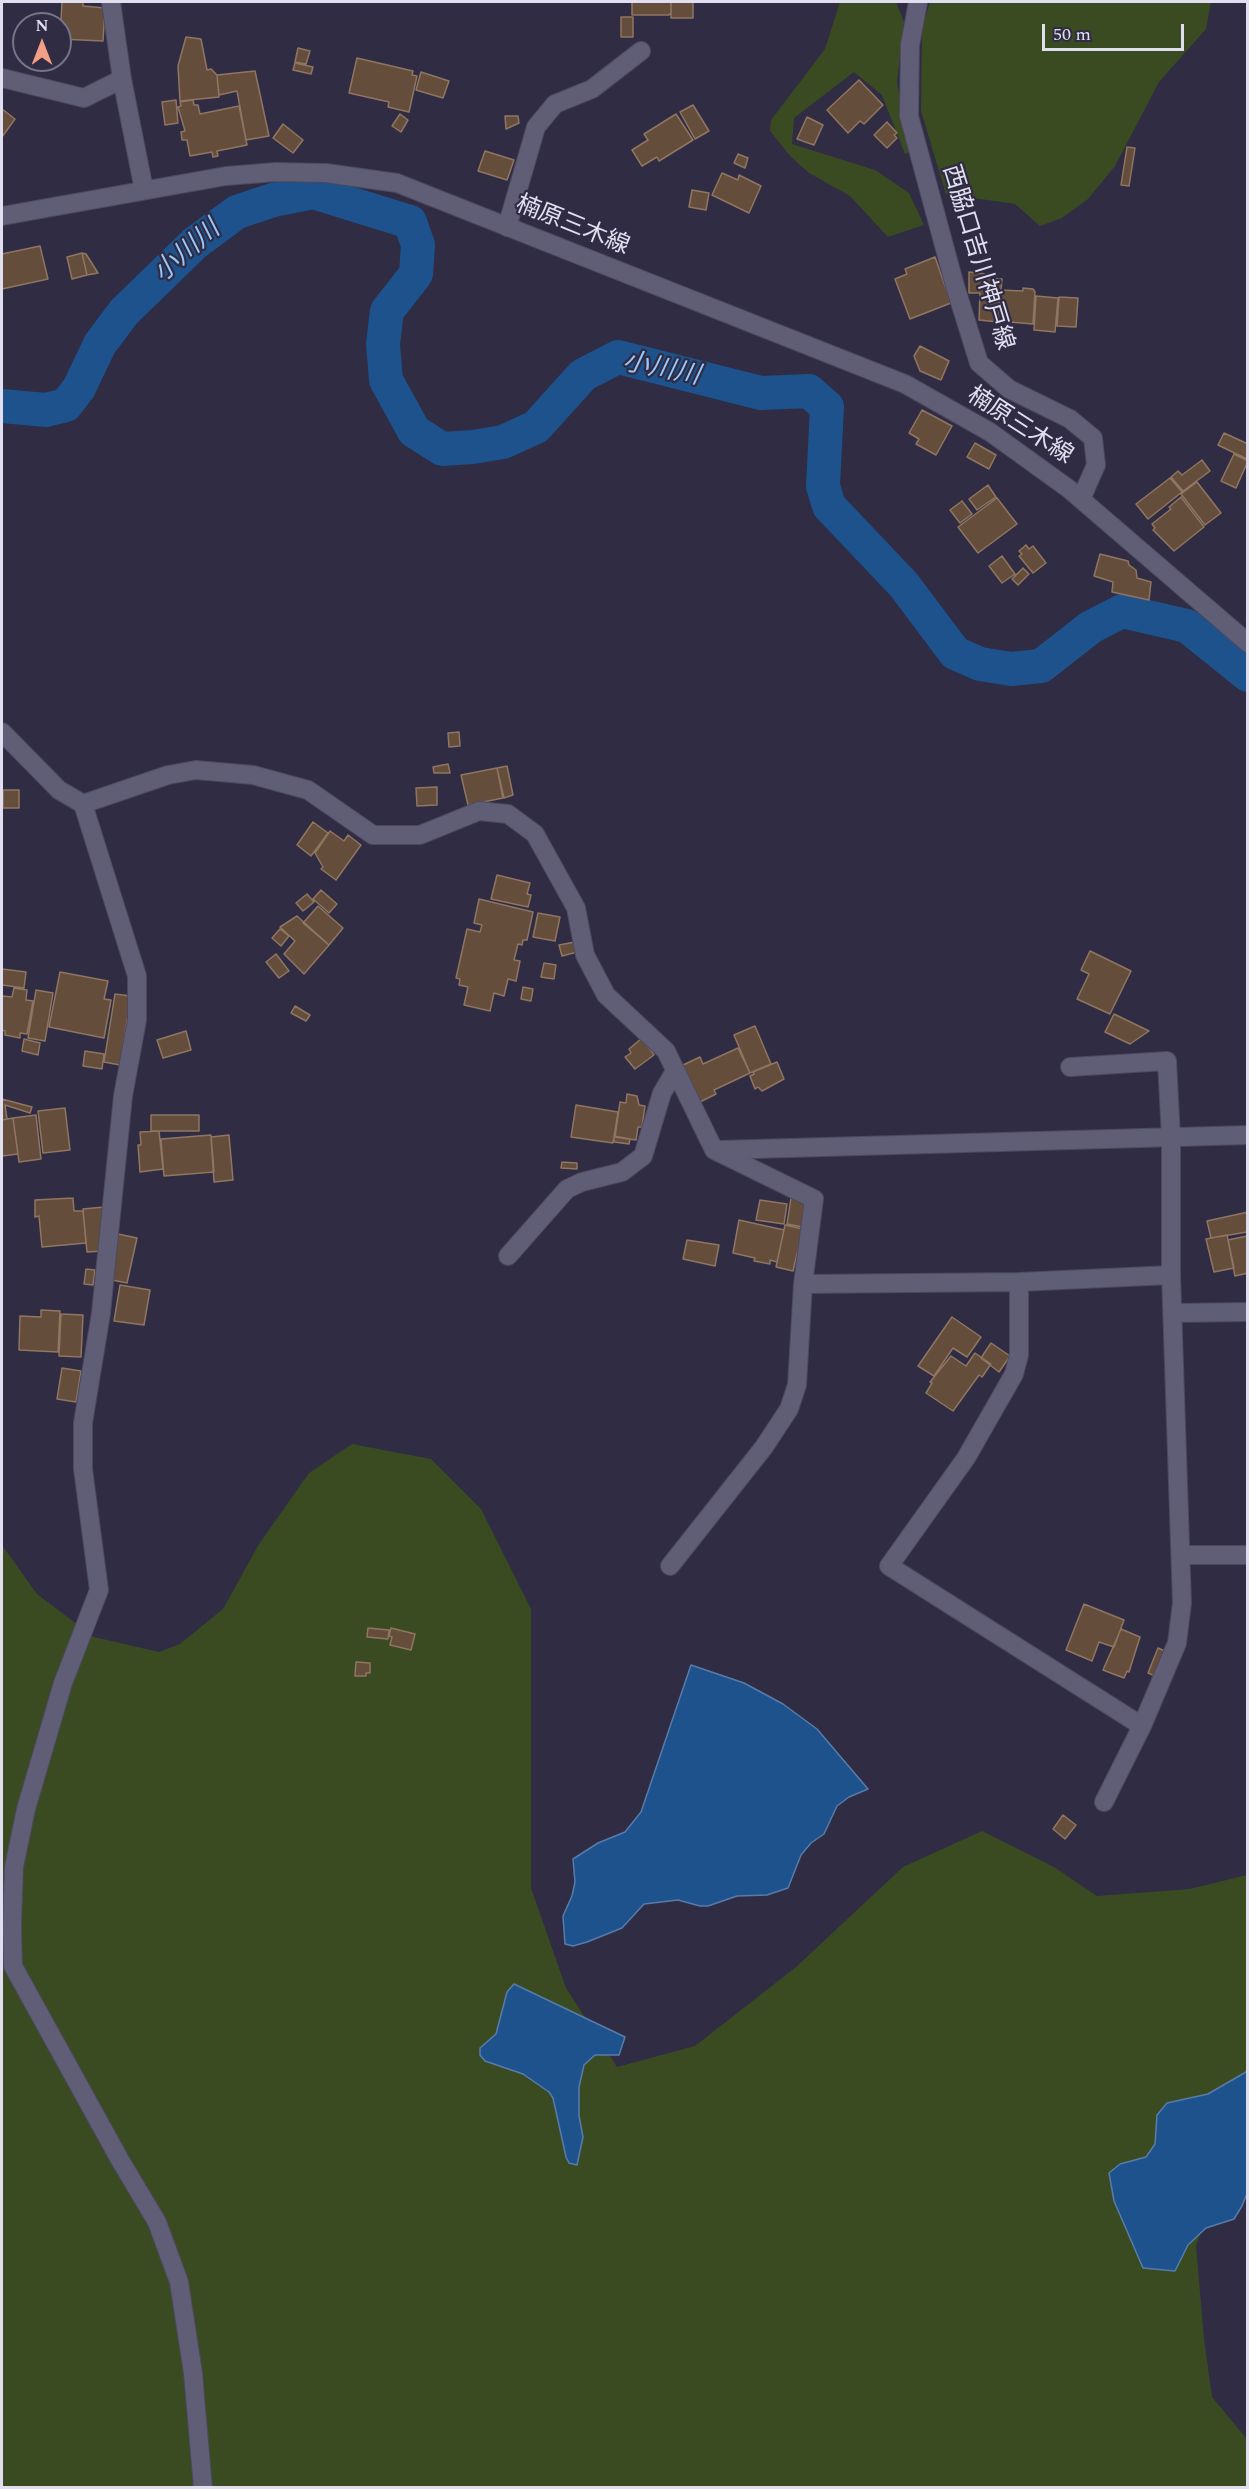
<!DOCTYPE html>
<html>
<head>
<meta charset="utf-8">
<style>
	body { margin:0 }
	#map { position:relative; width:1249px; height:2489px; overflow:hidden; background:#2f2c44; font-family:Spectral,serif }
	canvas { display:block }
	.frame { position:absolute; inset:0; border:3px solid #e1dfef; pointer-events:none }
	.north { position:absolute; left:12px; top:12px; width:60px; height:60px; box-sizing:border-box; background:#2f2c44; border:2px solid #767488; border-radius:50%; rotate:0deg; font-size:16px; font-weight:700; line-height:24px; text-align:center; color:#e1dfef }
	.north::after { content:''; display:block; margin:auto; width:21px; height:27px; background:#f39f85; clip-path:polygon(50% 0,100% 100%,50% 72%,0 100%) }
	.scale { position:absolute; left:1042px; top:24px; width:142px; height:27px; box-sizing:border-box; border:3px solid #e1dfef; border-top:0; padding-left:8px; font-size:18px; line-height:21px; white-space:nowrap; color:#e1dfef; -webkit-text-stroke:4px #2f2c44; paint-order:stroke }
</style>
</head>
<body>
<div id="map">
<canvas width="1249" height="2489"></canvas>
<div class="frame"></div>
<div class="north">N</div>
<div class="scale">50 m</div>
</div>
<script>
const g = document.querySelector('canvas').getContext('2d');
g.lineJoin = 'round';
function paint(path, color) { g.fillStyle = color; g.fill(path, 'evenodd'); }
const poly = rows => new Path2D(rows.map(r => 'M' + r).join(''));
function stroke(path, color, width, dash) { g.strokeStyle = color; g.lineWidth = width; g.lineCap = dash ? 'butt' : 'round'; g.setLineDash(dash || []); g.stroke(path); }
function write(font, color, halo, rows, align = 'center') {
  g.font = font + ' Spectral,"Noto Sans JP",serif'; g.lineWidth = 4.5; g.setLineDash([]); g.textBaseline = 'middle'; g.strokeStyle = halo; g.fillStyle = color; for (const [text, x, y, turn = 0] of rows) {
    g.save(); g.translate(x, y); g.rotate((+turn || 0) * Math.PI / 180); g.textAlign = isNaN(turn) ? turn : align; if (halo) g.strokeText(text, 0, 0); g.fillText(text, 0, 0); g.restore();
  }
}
const green = poly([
	[840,2,896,2,904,22,897,82,910,152,905,154,882,95,854,72,794,118,792,144,875,170,909,193,924,225,888,237,850,196,809,173,791,157,770,131,771,120,825,49],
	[930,2,1211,2,1206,29,1159,82,1115,166,1088,199,1062,218,1040,226,1015,204,946,194,921,111,922,28],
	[352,1444,431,1459,481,1509,531,1609,531,1888,566,1988,617,2067,695,2046,796,1967,903,1867,982,1831,1054,1867,1097,1896,1190,1889,1247,1875,1247,2139,1225,2168,1196,2246,1204,2339,1212,2397,1247,2439,1247,2487,2,2487,2,1545,37,1594,94,1637,159,1652,180,1644,223,1609,259,1544,309,1473]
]);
const water = poly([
	[691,1665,744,1683,783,1704,817,1729,868,1789,849,1797,837,1806,824,1834,811,1843,801,1855,788,1888,767,1895,737,1896,708,1906,700,1906,678,1900,644,1904,622,1928,587,1942,573,1946,565,1944,563,1916,572,1896,575,1882,573,1859,598,1843,625,1832,641,1812,691,1665],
	[514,1984,625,2037,619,2055,595,2055,584,2065,579,2087,579,2116,583,2137,577,2165,569,2163,566,2157,553,2098,549,2092,523,2074,485,2061,480,2055,480,2048,496,2034,507,1992,514,1984],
	[1247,2069,1248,2191,1242,2206,1234,2219,1206,2228,1188,2245,1175,2271,1143,2268,1114,2201,1109,2173,1120,2164,1146,2157,1155,2144,1157,2115,1167,2103,1208,2094,1246,2072,1247,2069]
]);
const river = poly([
	[2,406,46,410,66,405,79,388,100,344,124,312,195,243,237,212,273,200,313,192,410,222,418,245,416,274,387,311,383,344,386,380,414,431,442,449,473,447,503,442,536,427,583,375,618,357,761,393,809,391,827,407,823,486,829,506,904,585,955,653,980,664,1011,669,1041,666,1091,627,1122,611,1187,626,1248,675]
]);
const building = poly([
	[62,2,83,2,83,6,105,8,103,41,60,39,62,2],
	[632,2,671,2,671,13,669,15,632,15,632,2],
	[671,2,693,2,693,18,671,18,671,2],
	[621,17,633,17,633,37,621,37,621,17],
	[186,37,201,39,207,70,211,69,217,75,219,97,180,101,178,66,186,37],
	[298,48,310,51,306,64,295,62,298,48],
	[357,58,413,71,412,75,417,76,409,112,388,107,389,102,349,93,357,58],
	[295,63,313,67,311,74,293,70,295,63],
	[255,71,269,136,246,140,237,91,219,95,217,75,255,71],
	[421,72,449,81,443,98,416,90,421,72],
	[859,80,883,105,864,124,860,121,848,133,827,110,859,80],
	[176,100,178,123,165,125,162,102,176,100],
	[193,100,194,105,198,105,200,114,239,106,247,145,217,151,218,156,213,157,212,152,190,156,187,140,182,140,181,132,185,131,178,107,181,106,180,102,193,100],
	[693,105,709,131,695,139,680,112,693,105],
	[2,109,15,119,2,137,2,109],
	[400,114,408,120,401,132,392,126,400,114],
	[676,114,693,140,659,161,657,157,642,166,632,150,648,140,644,134,676,114],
	[505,116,518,116,519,123,506,129,505,116],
	[807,117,823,125,814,145,797,139,807,117],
	[887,122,897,133,894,135,897,138,887,148,874,135,887,122],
	[283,124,303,140,293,153,273,138,283,124],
	[1127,147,1135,148,1129,186,1121,185,1127,147],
	[485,151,514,160,507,180,478,171,485,151],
	[738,154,748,158,745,168,734,163,738,154],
	[722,173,738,180,739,175,761,186,749,213,712,195,722,173],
	[692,190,709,193,706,210,689,207,692,190],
	[40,246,48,279,2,289,2,254,40,246],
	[82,253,87,275,72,279,67,257,82,253],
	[82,253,86,254,98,273,87,275,82,253],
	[935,257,951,303,910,319,895,279,907,274,905,269,935,257],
	[969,272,987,274,986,278,1002,279,998,322,979,320,980,293,969,293,969,272],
	[1023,288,1033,289,1035,292,1033,324,998,321,1000,290,1023,291,1023,288],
	[1036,296,1058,298,1055,332,1034,330,1036,296],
	[1059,297,1078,298,1076,327,1057,326,1059,297],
	[920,346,949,361,941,380,920,371,914,356,920,346],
	[922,410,952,426,936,455,916,444,919,439,909,433,922,410],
	[1224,433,1248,444,1247,459,1218,445,1224,433],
	[975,443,996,455,989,469,967,457,975,443],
	[1234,454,1248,461,1236,488,1221,481,1234,454],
	[1202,460,1210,471,1183,491,1171,477,1178,471,1182,475,1202,460],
	[1170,478,1182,492,1148,519,1136,504,1170,478],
	[1197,482,1221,513,1205,525,1181,494,1197,482],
	[988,485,996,497,977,510,969,499,988,485],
	[1181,497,1204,527,1174,551,1153,530,1155,528,1152,524,1171,509,1169,507,1181,497],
	[997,498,1017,524,978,553,958,527,997,498],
	[962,501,972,514,960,523,950,510,962,501],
	[1026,545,1029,549,1033,546,1046,563,1033,573,1019,556,1022,554,1019,551,1026,545],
	[1100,554,1128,561,1129,565,1136,570,1137,578,1151,582,1149,600,1112,592,1113,582,1094,576,1100,554],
	[1002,556,1015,574,1002,583,989,566,1002,556],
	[1023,568,1029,574,1018,585,1012,579,1023,568],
	[459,732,460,746,449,747,448,733,459,732],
	[448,764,450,773,434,773,433,767,448,764],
	[507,766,513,795,504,798,497,768,507,766],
	[497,768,503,798,468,805,461,775,497,768],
	[437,787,437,805,417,806,416,788,437,787],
	[3,790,19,790,19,808,3,808,3,790],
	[313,822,328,833,311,856,297,845,313,822],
	[330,831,344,841,348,835,361,845,336,880,321,869,323,867,315,853,330,831],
	[497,875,530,883,527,894,531,895,528,907,491,899,497,875],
	[321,890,337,904,329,913,313,899,321,890],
	[307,894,314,902,303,911,296,903,307,894],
	[479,899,533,912,527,940,523,940,522,945,518,944,514,960,520,961,516,981,508,979,504,996,494,993,490,1011,464,1005,468,987,459,985,460,979,456,978,467,929,480,932,482,925,474,923,479,899],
	[318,906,343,928,329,945,303,923,318,906],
	[538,913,560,917,555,941,533,937,538,913],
	[297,916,329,945,304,974,284,954,295,941,280,927,297,916],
	[280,929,289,936,281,946,272,938,280,929],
	[575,942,577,952,562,956,559,945,575,942],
	[1090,951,1131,971,1110,1014,1077,999,1089,974,1081,970,1090,951],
	[276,954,289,971,279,978,266,962,276,954],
	[544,963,556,965,554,979,541,977,544,963],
	[2,969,26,972,24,988,2,985,2,969],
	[60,972,108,981,104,999,111,1000,104,1038,49,1027,60,972],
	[523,987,533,989,531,1001,521,999,523,987],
	[14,988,27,990,26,1000,33,1001,27,1034,20,1033,20,1038,5,1035,5,1031,2,1030,2,996,12,997,14,988],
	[36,990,53,993,45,1041,28,1038,36,990],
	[115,994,131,996,120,1065,104,1062,115,994],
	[295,1006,310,1015,306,1021,291,1013,295,1006],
	[1114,1014,1149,1031,1130,1044,1105,1032,1114,1014],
	[755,1026,771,1064,750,1073,734,1035,755,1026],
	[186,1031,191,1050,163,1058,157,1040,186,1031],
	[642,1038,654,1055,635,1069,625,1057,631,1053,629,1049,642,1038],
	[24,1039,40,1043,38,1055,22,1051,24,1039],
	[738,1048,750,1073,714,1090,716,1094,700,1102,683,1065,700,1057,703,1064,738,1048],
	[85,1051,104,1054,102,1069,83,1066,85,1051],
	[777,1062,784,1079,762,1091,758,1087,755,1089,750,1076,754,1074,753,1072,777,1062],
	[627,1094,637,1096,639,1105,645,1106,642,1127,638,1127,636,1140,615,1137,620,1102,626,1103,627,1094],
	[2,1099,32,1107,30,1113,5,1105,7,1119,2,1120,2,1099],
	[576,1105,618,1112,613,1143,571,1137,576,1105],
	[65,1108,70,1150,43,1153,38,1111,65,1108],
	[36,1115,41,1159,19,1162,13,1118,36,1115],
	[151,1115,199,1115,199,1131,151,1131,151,1115],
	[13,1118,18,1154,2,1156,2,1120,13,1118],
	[159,1131,163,1169,140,1172,138,1145,141,1145,140,1132,159,1131],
	[211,1135,214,1172,164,1176,161,1139,211,1135],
	[229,1135,233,1180,214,1182,211,1137,229,1135],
	[614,1136,630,1139,629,1144,614,1142,614,1136],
	[562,1162,577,1163,577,1169,561,1168,562,1162],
	[73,1198,74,1211,83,1211,86,1243,42,1247,39,1216,35,1217,35,1200,73,1198],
	[791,1198,806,1204,803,1227,787,1224,791,1198],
	[760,1200,787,1204,784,1224,756,1220,760,1200],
	[104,1207,104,1251,87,1252,83,1209,104,1207],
	[1248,1212,1248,1236,1247,1232,1211,1238,1207,1221,1248,1212],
	[739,1220,784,1230,777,1262,770,1260,770,1264,754,1261,755,1258,733,1253,739,1220],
	[785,1225,803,1229,793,1271,776,1267,785,1225],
	[118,1234,137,1238,127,1283,112,1280,118,1234],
	[1227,1235,1234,1268,1214,1272,1206,1239,1227,1235],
	[1247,1236,1248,1273,1235,1276,1228,1240,1247,1236],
	[687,1240,719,1245,715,1266,683,1259,687,1240],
	[86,1269,95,1270,93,1285,84,1284,86,1269],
	[120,1285,150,1290,144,1325,114,1321,120,1285],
	[41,1310,60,1311,58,1352,19,1350,20,1316,41,1317,41,1310],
	[61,1314,83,1315,81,1357,59,1356,61,1314],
	[952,1317,981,1337,967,1357,953,1348,934,1376,918,1366,952,1317],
	[991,1343,1010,1356,999,1372,981,1358,991,1343],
	[975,1353,991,1364,982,1377,979,1375,953,1411,926,1393,932,1383,930,1382,951,1356,966,1366,975,1353],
	[62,1368,81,1371,76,1402,57,1399,62,1368],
	[1084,1604,1124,1620,1114,1647,1099,1642,1092,1661,1066,1650,1084,1604],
	[368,1628,389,1630,388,1639,367,1637,368,1628],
	[391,1628,415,1634,411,1650,390,1645,392,1637,389,1636,391,1628],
	[1121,1629,1140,1637,1129,1672,1127,1671,1124,1678,1103,1670,1121,1629],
	[1158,1648,1165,1651,1155,1676,1148,1673,1158,1648],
	[356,1662,370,1663,370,1673,366,1673,366,1676,355,1676,356,1662],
	[1063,1815,1076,1825,1065,1839,1053,1829,1063,1815]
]);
const street = poly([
	[111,2,122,79,144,190],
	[2,78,84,98,122,79],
	[507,227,536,127,555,104,592,89,641,51],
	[2,732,59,790,83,804,137,976,137,1020,123,1096,101,1313,83,1423,83,1469,99,1590,63,1683,26,1809,14,1867,12,1925,13,1966,120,2160,157,2222,179,2282,193,2373,203,2488],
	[83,804,168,775,196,770,253,775,308,790,373,835,420,835,479,811,508,814,535,834,576,908,585,955,606,995,666,1051,714,1150,814,1199,803,1284,797,1385,789,1409,764,1447,670,1566],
	[1070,1067,1167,1061,1171,1138,1171,1275,1182,1603,1177,1643,1142,1726,1104,1802],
	[719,1150,1248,1135],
	[508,1256,567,1189,582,1182,622,1172,643,1156,662,1093,675,1071],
	[1019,1282,1019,1355,1014,1374,966,1458,889,1566,1142,1726],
	[803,1284,1019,1282,1171,1275],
	[1173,1313,1248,1312],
	[1181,1555,1248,1555]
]);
const secondary = poly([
	[918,2,910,45,909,116,955,286,979,363,1009,389,1070,419,1093,438,1096,465,1081,499],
	[2,216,226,176,276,172,326,173,397,183,905,384,990,432,1069,489,1248,643]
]);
const streetNames = [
	["楠原三木線",572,227,22],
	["西脇口吉川神戸線",976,258,73],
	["楠原三木線",1019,427,33]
];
const waterNames = [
	["小川川",188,253,-41],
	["小川川",661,371,11]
];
paint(green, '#3a4b22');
paint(water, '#1d528c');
stroke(water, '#587caa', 1.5);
stroke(river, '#1d528c', 34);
paint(building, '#654d3b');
stroke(building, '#8f7662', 1.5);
stroke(street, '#4c495d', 20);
stroke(secondary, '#4c495d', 20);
stroke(street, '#605d77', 18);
stroke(secondary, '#605d77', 18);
write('24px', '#e1dfef', '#2f2c44', streetNames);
write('italic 26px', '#9cc6f8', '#2f2c44', waterNames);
</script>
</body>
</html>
